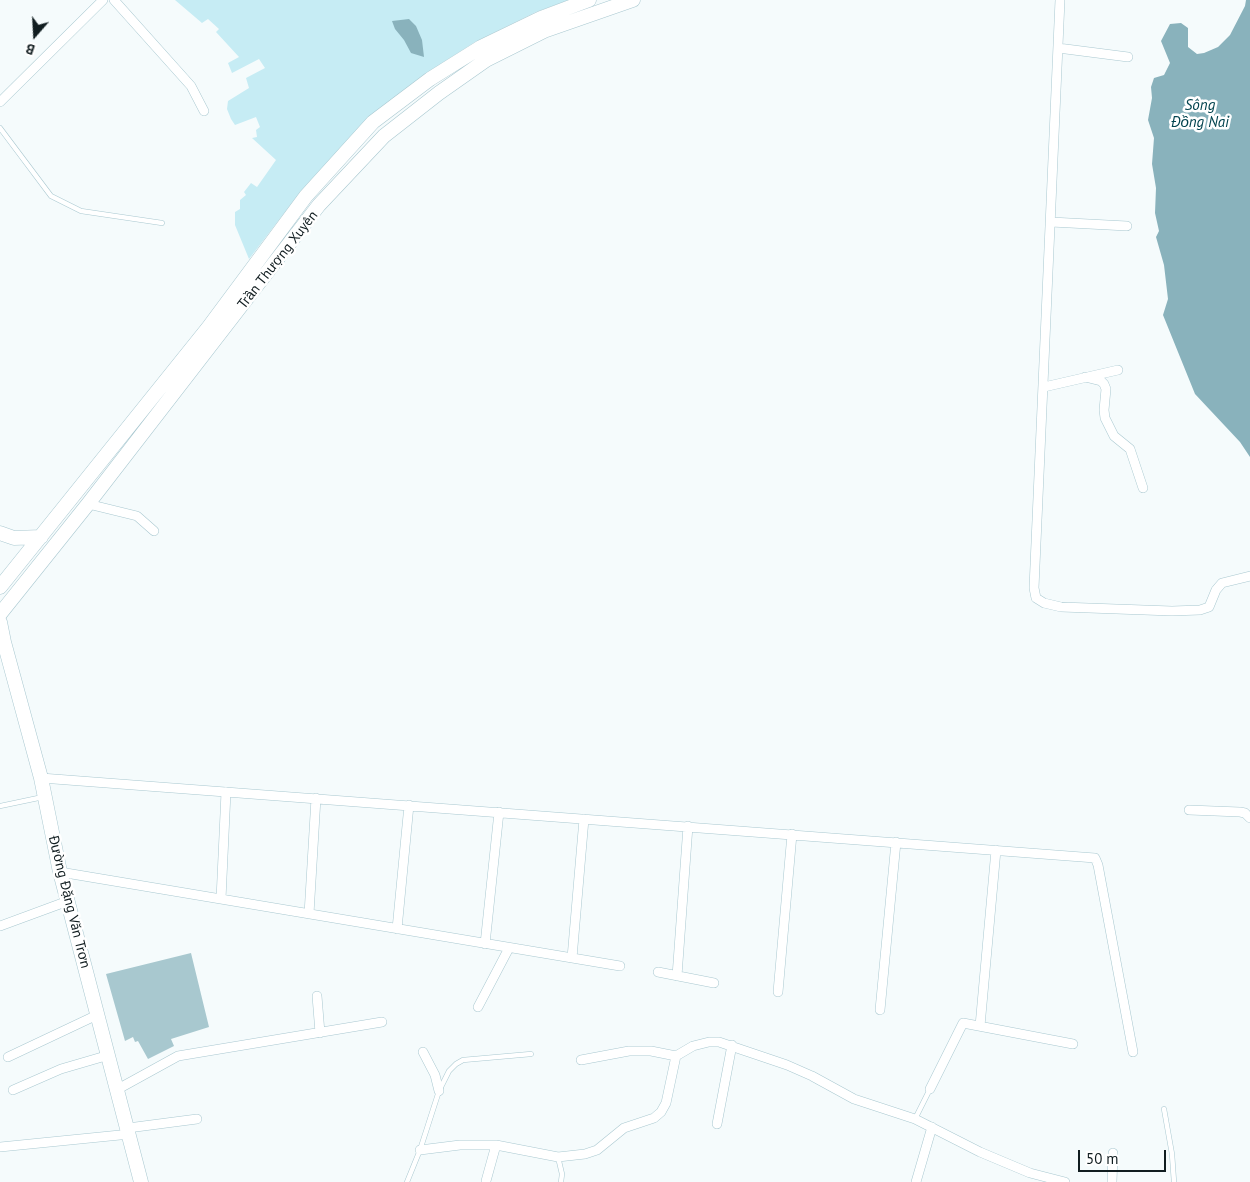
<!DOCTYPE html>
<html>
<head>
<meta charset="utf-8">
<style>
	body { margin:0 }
	#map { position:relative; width:1250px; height:1182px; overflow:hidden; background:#f5fbfc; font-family:"PT Sans",sans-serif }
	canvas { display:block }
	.north { position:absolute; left:10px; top:10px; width:50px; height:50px; -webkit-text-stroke:4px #fff; paint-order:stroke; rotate:199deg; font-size:14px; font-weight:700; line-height:20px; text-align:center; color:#111d20 }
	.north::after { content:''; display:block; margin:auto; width:18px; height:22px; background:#111d20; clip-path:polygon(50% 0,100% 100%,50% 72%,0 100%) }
	.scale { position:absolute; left:1078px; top:1150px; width:88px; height:22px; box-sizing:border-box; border:2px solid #111d20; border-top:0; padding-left:6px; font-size:15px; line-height:18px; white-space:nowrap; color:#111d20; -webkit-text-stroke:4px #fff; paint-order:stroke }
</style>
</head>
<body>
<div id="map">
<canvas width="1250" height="1182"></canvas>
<div class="north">B</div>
<div class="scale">50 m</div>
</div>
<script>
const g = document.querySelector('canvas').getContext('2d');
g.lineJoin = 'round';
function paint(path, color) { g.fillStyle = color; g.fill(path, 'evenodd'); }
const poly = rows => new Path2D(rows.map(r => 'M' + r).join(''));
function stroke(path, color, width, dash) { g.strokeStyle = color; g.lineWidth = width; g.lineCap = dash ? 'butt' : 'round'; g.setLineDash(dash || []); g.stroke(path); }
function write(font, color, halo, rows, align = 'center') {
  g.font = font + ' "PT Sans",sans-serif'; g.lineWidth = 5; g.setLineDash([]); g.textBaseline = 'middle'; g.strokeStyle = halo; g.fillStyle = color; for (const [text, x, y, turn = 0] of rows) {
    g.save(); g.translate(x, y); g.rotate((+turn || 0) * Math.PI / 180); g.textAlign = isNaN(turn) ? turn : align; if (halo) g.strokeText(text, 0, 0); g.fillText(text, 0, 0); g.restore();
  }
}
const green = poly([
	[175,0,569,0,536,12,475,42,425,74,368,118,301,191,249,259,235,225,235,212,240,209,240,200,246,195,244,192,251,183,257,187,276,160,252,138,257,137,256,130,260,127,256,117,235,125,231,119,227,109,228,101,249,88,246,78,265,68,259,59,232,73,228,63,239,57,216,32,219,29,208,19,202,23]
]);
const water = poly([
	[1246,0,1250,0,1250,457,1240,442,1195,394,1163,315,1168,299,1164,265,1156,237,1159,231,1155,213,1156,188,1152,164,1154,138,1148,120,1152,98,1151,87,1154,78,1164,75,1170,63,1161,41,1170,24,1181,23,1188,28,1188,47,1197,54,1204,53,1218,47,1230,35,1245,6],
	[409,19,416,26,422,40,424,57,411,53,404,40,395,29,392,21]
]);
const building = poly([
	[191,953,209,1027,171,1039,174,1046,148,1059,138,1041,135,1042,133,1037,125,1041,106,974]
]);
const lane = poly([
	[0,128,51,196,81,211,162,223],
	[0,806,43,797],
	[1164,1109,1172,1154,1174,1182],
	[915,1119,930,1089],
	[558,1157,562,1174,561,1182],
	[407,1182,420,1150,439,1091,449,1071,456,1064,463,1060,531,1054]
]);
const street = poly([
	[114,0,191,86,204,111],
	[1060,0,1034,588,1036,598,1044,603,1061,607,1172,611,1200,610,1209,607,1216,590,1222,583,1250,576],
	[1058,48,1128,57],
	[0,102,103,0],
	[1051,222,1127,226],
	[1085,377,1101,381,1104,384,1106,389,1104,410,1105,418,1114,436,1130,449,1143,488],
	[1044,387,1118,370],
	[88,504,137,516,154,531],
	[41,778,1095,858,1098,865,1133,1052],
	[1189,810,1240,812,1245,813,1250,818],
	[60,872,620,966],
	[221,899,226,792],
	[309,914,316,798],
	[0,926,68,901],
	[397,929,409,805],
	[485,944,499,812],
	[572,958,584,819],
	[658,972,714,983],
	[677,976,688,826],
	[778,992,792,834],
	[317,996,320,1033],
	[478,1007,509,948],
	[880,1010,896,842],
	[980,1026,996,850],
	[423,1052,435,1075,439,1091],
	[8,1057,97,1015],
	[581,1060,629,1051,651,1051,676,1056],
	[118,1089,178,1056,382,1022],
	[930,1089,963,1023,1073,1044],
	[13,1090,61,1069,109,1055],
	[717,1124,732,1045],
	[128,1128,197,1119],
	[0,1147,130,1134],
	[420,1150,460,1145,496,1145,558,1157,585,1154,597,1150,624,1128,654,1118,661,1112,666,1103,676,1056,693,1046,709,1042,719,1042,787,1065,812,1076,854,1099,915,1119,980,1152,1030,1173,1065,1182],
	[486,1181,496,1145],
	[916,1182,932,1127],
	[1112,1182,1113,1153]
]);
const secondary = poly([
	[0,533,14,538,41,537],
	[0,587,208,328,306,196,373,122,430,79,481,47,541,18,589,0],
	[0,614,88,504,319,205,384,136,439,93,486,60,544,31,633,0],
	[0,622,4,642,41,778,60,872,141,1182]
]);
const streetNames = [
	["Trần Thượng Xuyên",278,260,-52],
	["Đường Đặng Văn Trơn",69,902,76]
];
const waterNames = [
	["Sông",1200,106],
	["Đồng Nai",1200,123]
];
paint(green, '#c6ecf4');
paint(water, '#89b2bc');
paint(building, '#a8c8cf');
stroke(lane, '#a9c8d0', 5.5);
stroke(street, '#a9c8d0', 10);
stroke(secondary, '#a9c8d0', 15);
stroke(lane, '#fff', 4.5);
stroke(street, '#fff', 9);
stroke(secondary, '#fff', 14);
write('14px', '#111d20', '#fff', streetNames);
write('italic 15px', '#02434e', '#fff', waterNames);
</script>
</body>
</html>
